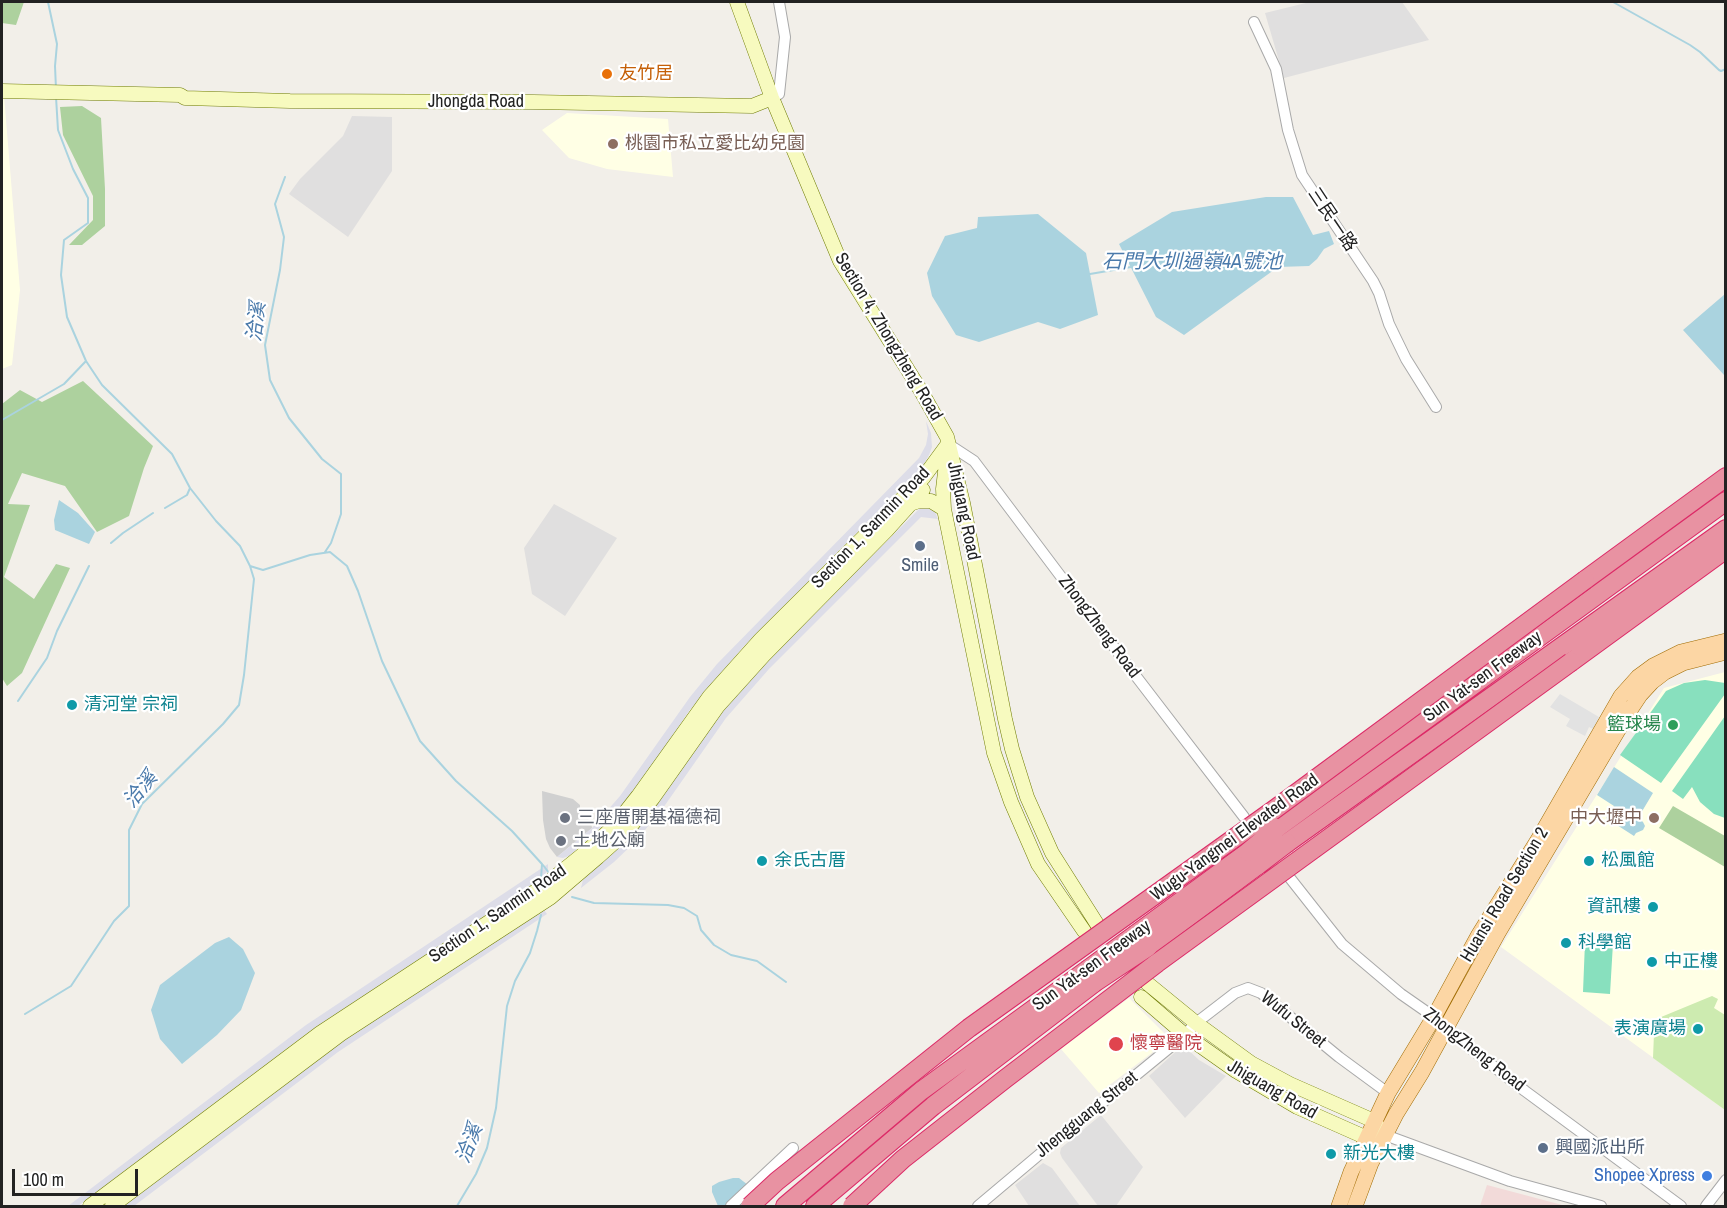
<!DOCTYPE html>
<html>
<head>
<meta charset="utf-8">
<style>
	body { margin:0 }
	#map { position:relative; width:1727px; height:1208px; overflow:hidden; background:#f2efe9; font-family:"Archivo Narrow",sans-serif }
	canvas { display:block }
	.frame { position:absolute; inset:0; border:3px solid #222; pointer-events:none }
	.scale { position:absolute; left:12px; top:1169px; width:126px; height:27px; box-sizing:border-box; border:3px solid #222; border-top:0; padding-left:8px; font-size:18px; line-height:21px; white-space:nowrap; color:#222; -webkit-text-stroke:4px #fff; paint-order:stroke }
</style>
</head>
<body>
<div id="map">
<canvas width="1727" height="1208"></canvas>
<div class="frame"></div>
<div class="scale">100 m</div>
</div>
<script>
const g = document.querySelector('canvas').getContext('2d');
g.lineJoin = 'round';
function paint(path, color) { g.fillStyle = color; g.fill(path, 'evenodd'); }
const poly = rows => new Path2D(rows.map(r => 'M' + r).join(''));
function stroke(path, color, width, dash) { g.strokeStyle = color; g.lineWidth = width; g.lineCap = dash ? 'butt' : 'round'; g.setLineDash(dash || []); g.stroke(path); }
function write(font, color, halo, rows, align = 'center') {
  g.font = font + ' "Archivo Narrow","Noto Sans TC",sans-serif'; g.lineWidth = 4.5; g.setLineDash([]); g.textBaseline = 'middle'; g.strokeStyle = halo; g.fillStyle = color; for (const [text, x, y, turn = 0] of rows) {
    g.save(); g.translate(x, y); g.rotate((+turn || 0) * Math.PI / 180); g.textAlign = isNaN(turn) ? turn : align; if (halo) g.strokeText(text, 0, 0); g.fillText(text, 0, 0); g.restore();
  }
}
const residential = poly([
	[1310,2,1384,2,1385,3,1402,2,1429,40,1284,78,1265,13],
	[352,116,392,117,392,171,348,237,289,194,300,179,343,136],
	[554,504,617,538,565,616,532,594,524,548],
	[1183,1045,1199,1060,1226,1076,1185,1118,1149,1076],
	[1101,1115,1143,1167,1116,1206,1098,1206,1062,1158,1060,1153,1061,1148],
	[1043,1163,1052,1168,1080,1206,1029,1206,1015,1185]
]);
const commercial = poly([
	[1487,1185,1566,1206,1480,1206]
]);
const education = poly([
	[2,71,20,290,12,365,2,369],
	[567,113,668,119,673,177,607,169,569,158,542,130],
	[1725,672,1725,1110,1501,947,1664,688],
	[1129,998,1170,1039,1099,1093,1061,1049]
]);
const religious = poly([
	[542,791,573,799,580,805,580,817,587,818,591,822,592,828,557,857,550,848,546,839,543,820]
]);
const grass = poly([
	[1712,996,1718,999,1714,1008,1725,1015,1725,1110,1653,1058,1654,1033,1649,1022]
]);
const forest = poly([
	[2,2,24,2,16,25,2,23],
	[82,106,101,118,105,189,105,226,82,245,69,245,93,220,93,196,63,135,60,107],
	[83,381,153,446,144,468,129,516,97,532,65,486,22,473,8,504,30,505,4,577,34,599,56,564,70,568,22,673,7,686,2,678,2,404,20,390,42,402],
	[1673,806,1725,836,1725,867,1659,828]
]);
const pitch = poly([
	[1705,680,1725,683,1725,694,1661,783,1620,755,1666,691,1684,683],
	[1725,716,1725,818,1714,814,1700,802,1692,787,1683,799,1672,791],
	[1585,942,1613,943,1610,994,1583,992]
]);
const parking = poly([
	[1560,694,1599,717,1593,729,1589,727,1585,736,1566,726,1570,719,1550,707]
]);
const plaza = poly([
	[926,421,931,433,932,447,929,455,922,467,743,647,689,711,644,778,611,818,569,856,563,858,557,857,592,828,620,796,690,697,717,664,919,458,926,445,928,434],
	[919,509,929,509,935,512,938,519,921,517,769,669,726,718,663,808,636,841,614,862,581,888,583,880,630,836,657,804,721,713,764,665],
	[548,864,548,870,543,877,310,1031,78,1206,68,1206,306,1025],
	[544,910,547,914,338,1052,134,1206,123,1206,334,1047,529,918]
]);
const water = poly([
	[1266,197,1293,197,1313,235,1329,231,1334,244,1324,249,1317,259,1309,266,1278,267,1184,335,1156,317,1119,244,1172,212],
	[1038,214,1086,253,1098,315,1060,329,1038,322,979,342,956,335,932,296,927,273,945,236,977,228,978,217],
	[1725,294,1726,374,1724,375,1683,330],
	[59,500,78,513,95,532,89,544,55,530,54,520],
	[1614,767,1653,793,1638,818,1643,822,1645,826,1643,830,1636,833,1634,836,1606,818,1614,806,1597,795],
	[229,937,243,949,255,973,241,1010,217,1035,182,1064,160,1039,151,1010,160,985,215,943],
	[733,1178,739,1178,748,1185,725,1206,718,1206,712,1192,712,1186,719,1182]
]);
const stream = poly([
	[48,2,57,44,55,66,56,89],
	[1613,2,1690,45,1700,52,1719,70,1721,71,1726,69],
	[285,177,275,204,284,237,280,270,265,345,270,380,289,418,322,459,341,474,341,514,331,543,325,552],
	[1090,274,1131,267],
	[86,361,102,385,172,454,190,488,216,521,240,546,250,566,263,570,310,555,330,552,347,566,358,591,382,661,420,741,456,781,512,831,542,864,541,879],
	[2,420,64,384,86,361,67,317,61,275,64,240,88,223,88,198,73,169,58,130,56,97],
	[165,508,187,495,190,488],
	[111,543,123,533,153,513],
	[18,701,47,658,57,631,89,566],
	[543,865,549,873],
	[572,897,594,903,668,905,684,908,697,916,701,930,714,945,731,955,757,961,786,982],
	[25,1014,71,986,114,921,129,906,129,830,142,804,223,724,239,705,244,675,254,579,250,566],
	[457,1206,476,1174,487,1148,496,1108,507,1006,515,981,530,953,537,931,541,915]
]);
const street = poly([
	[1254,22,1276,69,1288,130,1302,175,1373,281,1379,293,1389,324,1406,359,1436,407],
	[772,98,779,94,785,37,779,2],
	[948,444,974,461,1132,671,1244,817],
	[1286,873,1342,944,1401,994,1434,1017,1446,1029,1525,1091,1681,1206],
	[1385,1135,1510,1181,1601,1206],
	[731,1206,793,1148],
	[978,1206,1047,1148,1185,1035,1196,1023,1235,993,1248,988,1261,993,1339,1057,1388,1093],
	[1706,1206,1726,1180]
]);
const secondary = poly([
	[737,2,772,98,840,261,921,391,947,437,963,503,1005,719,1012,749,1027,797,1052,853,1097,924],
	[2,91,180,95,185,98,290,101,533,102,752,106,772,98],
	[947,455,943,489,944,509,994,753,1011,802,1038,864,1084,931],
	[910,504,919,501,931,501,944,509],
	[1141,997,1185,1035,1236,1071,1297,1107,1367,1138,1385,1135,1374,1121,1290,1084,1251,1063,1196,1023,1147,983],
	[90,1206,320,1033,545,885,587,851,616,824,638,796,709,697,761,639,923,478,948,444],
	[112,1206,341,1034,550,898,598,857,627,831,653,798,718,706,764,655,887,530,923,490]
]);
const primary = poly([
	[1339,1206,1351,1172,1388,1093,1434,1017,1478,936,1538,840,1621,696,1638,677,1653,666,1681,652,1726,641],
	[1355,1206,1371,1163,1396,1114,1422,1072,1498,933,1630,710,1640,695,1652,682,1665,672,1683,663,1726,652]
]);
const highway = poly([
	[1585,580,1726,477],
	[1571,662,1726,549],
	[1277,828,1726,501],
	[1287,843,1726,529],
	[1136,934,1248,852],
	[1148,947,1258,865],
	[785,1206,921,1091,1087,970],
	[815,1206,933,1106,1094,983]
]);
const highwayBridge = poly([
	[1248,852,1277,828],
	[1258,865,1287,843],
	[1087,970,1136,934],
	[1094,983,1148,947],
	[750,1206,777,1181,969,1028,1275,809,1585,580],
	[852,1206,903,1159,1005,1079,1157,963,1571,662]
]);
const markers = [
	[607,74,6,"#e8710a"],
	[613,144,6,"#8d6e63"],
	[920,546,6,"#5c6f8a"],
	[72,705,6,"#0f9aa8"],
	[1673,725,6,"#2e9e5b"],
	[565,818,6,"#6b7280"],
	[1654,818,6,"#8d6e63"],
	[561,841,6,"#6b7280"],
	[762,861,6,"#0f9aa8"],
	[1589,861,6,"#0f9aa8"],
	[1653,907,6,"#0f9aa8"],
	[1566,943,6,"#0f9aa8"],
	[1652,962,6,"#0f9aa8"],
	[1698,1029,6,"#0f9aa8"],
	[1116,1044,8,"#e0444e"],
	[1543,1148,6,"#5c6f8a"],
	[1331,1154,6,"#0f9aa8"],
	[1707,1176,6,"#3f7fe0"]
];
const foodNames = [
	["友竹居",619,74]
];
const streetNames = [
	["Jhongda Road",476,102],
	["三民一路",1332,220,56],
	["Section 4, Zhongzheng Road",888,337,59],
	["Jhiguang Road",963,511,78],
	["Section 1, Sanmin Road",871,528,-46],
	["ZhongZheng Road",1099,627,53],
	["Sun Yat-sen Freeway",1483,677,-36],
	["Wugu-Yangmei Elevated Road",1235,838,-36],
	["Huansi Road Section 2",1505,895,-59],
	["Section 1, Sanmin Road",498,914,-34],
	["Sun Yat-sen Freeway",1092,966,-36],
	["Wufu Street",1293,1020,39],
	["ZhongZheng Road",1474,1050,38],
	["Jhiguang Road",1272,1090,30],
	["Jhengguang Street",1087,1115,-39]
];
const educationNames = [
	["桃園市私立愛比幼兒園",625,144],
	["中大壢中",1642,818,"right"]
];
const serviceNames = [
	["Smile",920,566],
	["興國派出所",1555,1148,"left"]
];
const cultureNames = [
	["清河堂 宗祠",84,705],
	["余氏古厝",774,861],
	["松風館",1601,861],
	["資訊樓",1641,907,"right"],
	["科學館",1578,943],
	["中正樓",1664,962],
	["表演廣場",1686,1029,"right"],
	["新光大樓",1343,1154]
];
const leisureNames = [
	["籃球場",1661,725]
];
const worshipNames = [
	["三座厝開基福德祠",577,818],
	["土地公廟",573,841]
];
const healthNames = [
	["懷寧醫院",1130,1044]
];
const shopNames = [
	["Shopee Xpress",1695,1176]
];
const waterNames = [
	["石門大圳過嶺4A號池",1192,263],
	["洽溪",257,322,-83],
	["洽溪",141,790,-51],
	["洽溪",470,1144,-69]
];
paint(residential, '#e0dfdf');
paint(commercial, '#f2dad9');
paint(education, '#ffffe5');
paint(religious, '#d0d0d0');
paint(grass, '#cdebb0');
paint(forest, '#add19e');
paint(pitch, '#88e0be');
paint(parking, '#e2e2e2');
paint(plaza, '#dddde8');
paint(water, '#aad3df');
stroke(stream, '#aad3df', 2);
stroke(street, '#a9a9a9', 12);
stroke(secondary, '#707d05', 15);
stroke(primary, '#a06b00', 16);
stroke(highway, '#dc2a67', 20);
stroke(street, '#fff', 10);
stroke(secondary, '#f7fabf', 14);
stroke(primary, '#fcd6a4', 15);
stroke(highway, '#e892a2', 18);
stroke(highwayBridge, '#dc2a67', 20, []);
stroke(highwayBridge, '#e892a2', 18);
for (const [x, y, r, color] of markers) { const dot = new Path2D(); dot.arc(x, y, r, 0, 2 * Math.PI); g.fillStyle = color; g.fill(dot); stroke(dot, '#fff', 2); }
write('18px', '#c56008', '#fff', foodNames, 'left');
write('18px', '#222', '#fff', streetNames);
write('18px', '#785e54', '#fff', educationNames, 'left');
write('18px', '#4e5e75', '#fff', serviceNames);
write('18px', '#0d838f', '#fff', cultureNames, 'left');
write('18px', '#27864d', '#fff', leisureNames, 'right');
write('18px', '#5b616d', '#fff', worshipNames, 'left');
write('18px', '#be3a42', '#fff', healthNames, 'left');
write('18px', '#366cbe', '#fff', shopNames, 'right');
write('italic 20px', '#4a7aab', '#fff', waterNames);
</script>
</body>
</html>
